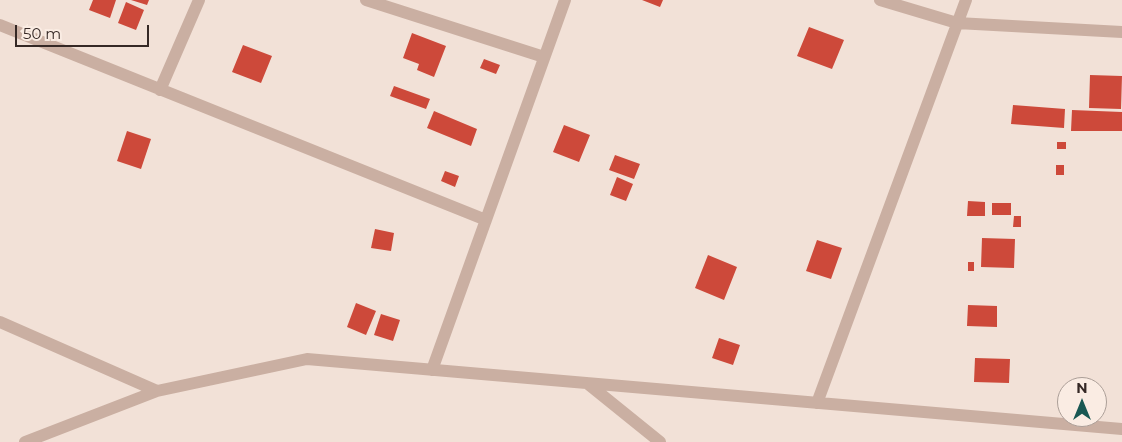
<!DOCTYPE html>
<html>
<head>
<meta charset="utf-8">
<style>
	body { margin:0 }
	#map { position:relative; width:1122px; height:442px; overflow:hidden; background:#f2e1d7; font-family:Montserrat,sans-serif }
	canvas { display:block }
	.north { position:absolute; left:1057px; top:377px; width:50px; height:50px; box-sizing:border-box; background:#faece3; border:1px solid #ab9e97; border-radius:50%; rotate:0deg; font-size:14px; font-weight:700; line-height:20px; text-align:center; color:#352825 }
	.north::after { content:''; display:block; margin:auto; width:18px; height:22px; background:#195853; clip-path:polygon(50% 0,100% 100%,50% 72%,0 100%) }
	.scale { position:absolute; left:15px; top:25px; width:134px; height:22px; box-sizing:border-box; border:2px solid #352825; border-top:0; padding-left:6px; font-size:15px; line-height:18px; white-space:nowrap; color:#352825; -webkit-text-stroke:4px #faece3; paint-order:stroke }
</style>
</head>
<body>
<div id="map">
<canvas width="1122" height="442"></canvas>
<div class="north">N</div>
<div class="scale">50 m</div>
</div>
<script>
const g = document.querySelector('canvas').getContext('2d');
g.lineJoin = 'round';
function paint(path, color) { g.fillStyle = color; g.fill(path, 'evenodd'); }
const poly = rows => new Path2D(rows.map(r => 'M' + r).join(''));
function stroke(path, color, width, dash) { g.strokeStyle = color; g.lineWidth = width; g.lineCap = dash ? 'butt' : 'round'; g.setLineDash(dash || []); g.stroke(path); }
const building = poly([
	[93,0,116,0,110,18,89,10],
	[131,0,149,0,147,5],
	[642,0,663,0,660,7],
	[126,2,144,10,136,30,118,23],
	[809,27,844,40,832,69,797,56],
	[412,33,446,46,434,77,417,70,419,64,403,58],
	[243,45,272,56,261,83,232,72],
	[484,59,500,65,496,74,480,68],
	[1090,75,1122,76,1121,109,1089,108],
	[394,86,430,99,426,109,390,96],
	[1013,105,1065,109,1064,128,1011,124],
	[1072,110,1122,112,1122,131,1071,131],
	[434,111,477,129,471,146,427,128],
	[564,125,590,135,579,162,553,152],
	[127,131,151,139,141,169,117,161],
	[1057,142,1066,142,1066,149,1057,149],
	[615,155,640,164,634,179,609,170],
	[1056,165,1064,165,1064,175,1056,175],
	[445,171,459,176,455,187,441,181],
	[617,177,633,184,626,201,610,195],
	[968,201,985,202,985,216,967,216],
	[992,203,1011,203,1011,215,992,215],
	[1014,216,1021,216,1021,227,1013,227],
	[375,229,394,233,391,251,371,248],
	[982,238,1015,239,1014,268,981,267],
	[817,240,842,248,831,279,806,271],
	[708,255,737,267,724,300,695,288],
	[968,262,974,262,974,271,968,271],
	[356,303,376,311,366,335,347,327],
	[968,305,997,306,997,327,967,326],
	[381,314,400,320,393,341,374,335],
	[719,338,740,345,733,365,712,358],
	[975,358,1010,359,1009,383,974,382]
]);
const minor = poly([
	[366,0,544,57],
	[880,0,957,23,1122,32],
	[0,25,486,220],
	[160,90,199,0],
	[0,322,157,391],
	[432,370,565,0],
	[587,383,660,442],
	[817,403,966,0],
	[25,442,157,391,307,359,1122,429]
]);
paint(building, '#cd493a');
stroke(minor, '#caafa2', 12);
</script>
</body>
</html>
